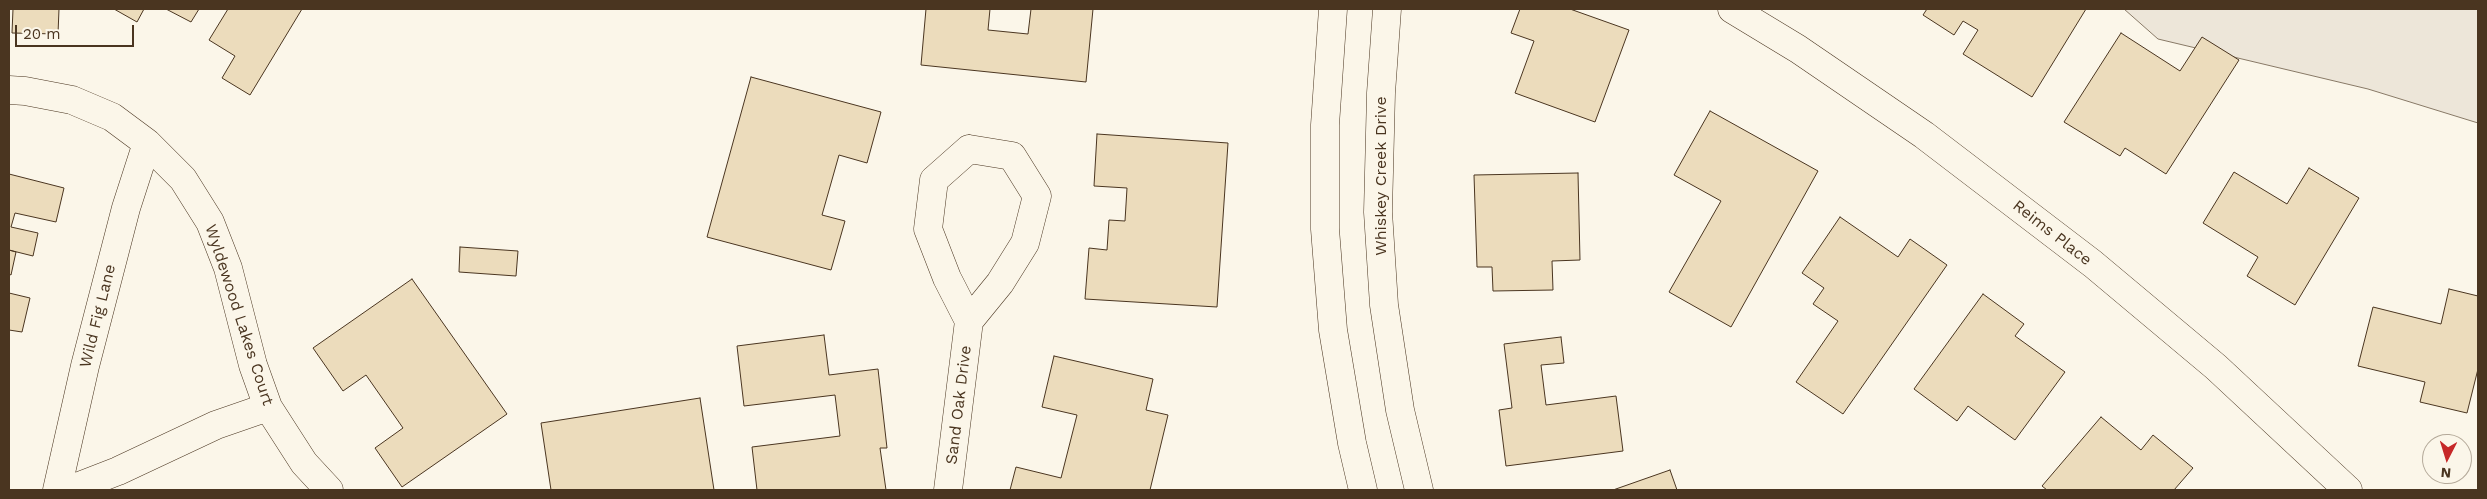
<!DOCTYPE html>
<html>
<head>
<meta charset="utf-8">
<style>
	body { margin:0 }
	#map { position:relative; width:2487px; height:499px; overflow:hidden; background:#fbf6e9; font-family:"Work Sans",sans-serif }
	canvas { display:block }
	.frame { position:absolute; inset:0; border:10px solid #4a3520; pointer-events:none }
	.north { position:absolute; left:2422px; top:434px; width:50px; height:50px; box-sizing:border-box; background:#fbf6e9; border:1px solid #b4a999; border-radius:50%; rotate:185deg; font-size:14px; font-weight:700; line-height:20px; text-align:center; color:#4a3520 }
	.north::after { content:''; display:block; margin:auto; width:18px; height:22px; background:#c62828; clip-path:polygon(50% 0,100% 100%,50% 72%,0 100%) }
	.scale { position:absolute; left:15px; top:25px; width:119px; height:22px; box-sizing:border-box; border:2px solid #4a3520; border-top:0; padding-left:6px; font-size:15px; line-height:18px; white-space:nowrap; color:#4a3520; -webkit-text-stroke:4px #fbf6e9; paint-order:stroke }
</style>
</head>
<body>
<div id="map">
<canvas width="2487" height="499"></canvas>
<div class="frame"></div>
<div class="north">N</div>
<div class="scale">20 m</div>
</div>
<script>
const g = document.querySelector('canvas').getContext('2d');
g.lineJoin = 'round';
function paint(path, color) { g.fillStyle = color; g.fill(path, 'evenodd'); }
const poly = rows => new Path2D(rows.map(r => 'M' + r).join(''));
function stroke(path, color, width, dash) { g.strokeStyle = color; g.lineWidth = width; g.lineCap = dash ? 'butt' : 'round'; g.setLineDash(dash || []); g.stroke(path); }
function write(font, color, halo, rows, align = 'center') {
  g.font = font + ' "Work Sans",sans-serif'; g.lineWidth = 4; g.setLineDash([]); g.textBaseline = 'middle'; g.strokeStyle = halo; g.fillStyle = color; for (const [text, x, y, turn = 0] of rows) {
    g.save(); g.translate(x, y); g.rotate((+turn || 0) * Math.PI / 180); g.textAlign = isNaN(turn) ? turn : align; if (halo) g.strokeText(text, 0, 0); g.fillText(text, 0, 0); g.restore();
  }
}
const green = poly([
	[2124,9,2478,9,2478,123,2368,89,2158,39,2124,9]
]);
const building = poly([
	[13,9,59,9,58,34,12,33,13,9],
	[114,9,144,9,137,22,114,9],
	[166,9,199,9,191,22,166,9],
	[228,9,302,9,250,95,222,78,235,56,209,40,228,9],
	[926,9,990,9,988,30,1028,34,1031,9,1093,9,1086,82,921,65,926,9],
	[1520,9,1570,9,1629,30,1595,122,1515,93,1534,41,1511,33,1520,9],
	[1927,9,2086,9,2032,97,1963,54,1978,30,1963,21,1954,35,1923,15,1927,9],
	[2121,33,2180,71,2202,37,2239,60,2166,174,2125,148,2120,156,2064,122,2121,33],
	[751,77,881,112,867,163,839,155,822,215,845,221,831,270,707,237,751,77],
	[1710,111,1818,171,1731,327,1669,292,1721,201,1674,175,1710,111],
	[1097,134,1228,143,1217,307,1085,299,1089,248,1107,250,1109,220,1125,221,1127,188,1094,186,1097,134],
	[2309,168,2359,198,2295,305,2247,276,2258,257,2203,223,2234,172,2287,204,2309,168],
	[1578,173,1580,260,1552,261,1553,290,1493,291,1492,267,1477,267,1474,175,1578,173],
	[9,174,64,188,56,222,15,213,11,227,38,233,33,256,9,250,9,174],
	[1840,217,1898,257,1910,239,1947,265,1843,414,1796,382,1838,321,1813,304,1824,288,1802,273,1840,217],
	[460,247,518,251,516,276,459,272,460,247],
	[9,250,16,252,11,275,9,274,9,250],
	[412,279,507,414,402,487,375,448,403,428,366,375,343,391,313,348,412,279],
	[2449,289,2478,296,2478,369,2467,413,2420,402,2425,382,2358,366,2373,307,2441,324,2449,289],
	[9,293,30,298,22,332,9,330,9,293],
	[1983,294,2024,324,2015,336,2065,372,2015,440,1968,406,1957,421,1914,389,1983,294],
	[824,335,829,375,878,369,887,448,880,448,886,490,757,490,752,447,840,436,835,395,744,406,737,346,824,335],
	[1561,337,1564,363,1541,365,1546,405,1616,396,1623,451,1506,466,1499,410,1512,408,1504,344,1561,337],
	[1054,356,1153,379,1146,410,1168,415,1150,490,1010,490,1016,467,1061,478,1077,415,1042,407,1054,356],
	[700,398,714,490,551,490,541,423,700,398],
	[2101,417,2141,450,2153,435,2193,468,2174,490,2047,490,2042,486,2101,417],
	[1670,470,1677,490,1613,490,1670,470]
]);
const minor = poly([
	[1732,9,1798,49,1924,135,2093,264,2216,367,2348,490],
	[9,90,25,91,72,100,112,117,147,143,183,179,210,222,228,268,253,365,268,407,304,463,329,490],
	[969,149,1012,156,1037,196,1025,243,1000,283,969,321,947,278,928,229,934,180,969,149],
	[57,490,85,366,126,208,147,143],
	[69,490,118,471,216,425,268,407],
	[948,490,969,321]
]);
const tertiary = poly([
	[1333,9,1325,125,1325,229,1333,330,1352,443,1363,490],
	[1387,9,1381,93,1378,212,1384,305,1400,410,1419,490]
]);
const streetNames = [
	["Whiskey Creek Drive",1381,176,-90],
	["Reims Place",2052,233,38],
	["Wyldewood Lakes Court",239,315,72],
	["Wild Fig Lane",98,316,-76],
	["Sand Oak Drive",959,405,-83]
];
paint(green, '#ede6d9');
stroke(green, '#887966', 1);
paint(building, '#ecdcbc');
stroke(building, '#4a3520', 1);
stroke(minor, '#4a3520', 29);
stroke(tertiary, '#4a3520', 29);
stroke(minor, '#fbf6e9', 28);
stroke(tertiary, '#fbf6e9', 28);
write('16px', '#4a3520', '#fbf6e9', streetNames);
</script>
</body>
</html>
